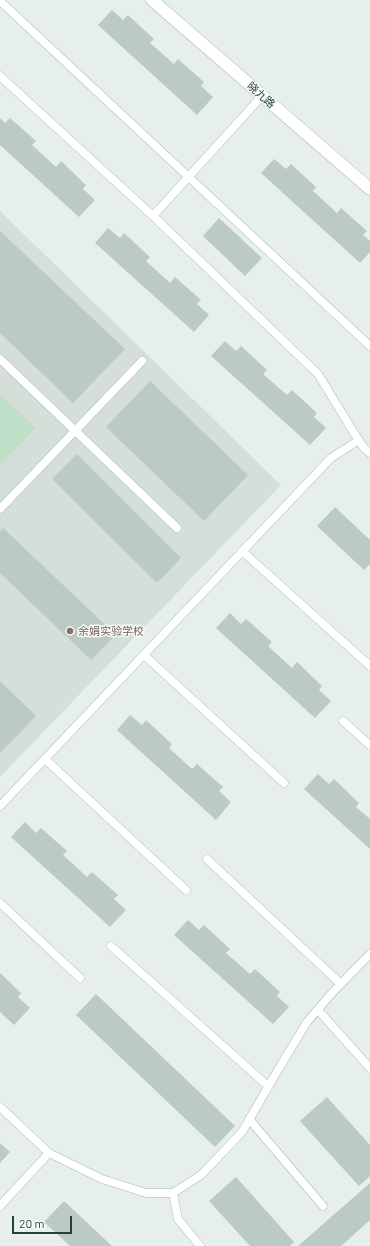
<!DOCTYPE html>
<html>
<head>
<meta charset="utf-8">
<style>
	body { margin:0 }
	#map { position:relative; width:370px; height:1246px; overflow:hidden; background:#e6efeb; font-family:Barlow,sans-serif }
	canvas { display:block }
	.scale { position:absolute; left:12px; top:1216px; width:60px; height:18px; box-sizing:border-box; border:2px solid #24423a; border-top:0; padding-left:5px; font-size:12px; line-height:14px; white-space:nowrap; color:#24423a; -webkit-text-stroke:3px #f7fbf9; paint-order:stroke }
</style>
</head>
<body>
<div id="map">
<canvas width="370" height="1246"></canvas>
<div class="scale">20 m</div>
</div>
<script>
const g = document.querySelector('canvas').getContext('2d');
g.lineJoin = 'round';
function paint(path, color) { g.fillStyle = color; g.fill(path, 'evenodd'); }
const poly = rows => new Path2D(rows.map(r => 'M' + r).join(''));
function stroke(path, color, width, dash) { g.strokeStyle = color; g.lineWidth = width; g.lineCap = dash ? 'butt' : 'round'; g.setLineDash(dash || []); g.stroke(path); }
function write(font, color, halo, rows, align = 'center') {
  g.font = font + ' Barlow,"Noto Sans SC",sans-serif'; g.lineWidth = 3; g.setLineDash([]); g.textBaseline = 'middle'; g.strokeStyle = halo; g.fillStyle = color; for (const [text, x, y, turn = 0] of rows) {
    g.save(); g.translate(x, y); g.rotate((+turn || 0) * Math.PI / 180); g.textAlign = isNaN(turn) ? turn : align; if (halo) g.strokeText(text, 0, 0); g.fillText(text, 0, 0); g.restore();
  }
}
const built = poly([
	[0,211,281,485,0,777]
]);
const green = poly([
	[0,394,36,428,0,465]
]);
const building = poly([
	[112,10,123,20,128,15,154,39,150,43,174,64,178,59,204,82,201,86,213,97,197,115,98,25],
	[0,118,5,123,10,118,36,141,32,145,56,167,61,161,86,185,83,189,95,200,79,217,0,145],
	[274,159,286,169,291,164,316,187,313,191,337,213,341,208,367,231,363,235,370,241,370,252,360,263,261,173],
	[219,218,262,258,245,276,203,236],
	[108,228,120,238,124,233,150,257,146,261,170,283,175,277,201,300,197,304,209,315,194,332,95,243],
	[0,231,125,349,73,403,0,333],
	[225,341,236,351,241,346,267,370,263,374,287,395,292,390,317,413,314,417,326,428,310,445,211,356],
	[150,381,248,475,204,521,106,427],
	[77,454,181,558,157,583,52,479],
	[335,507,370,540,370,564,364,570,317,526],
	[3,528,116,635,91,660,0,573,0,531],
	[230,613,241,624,246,619,272,642,268,646,292,668,297,662,322,686,319,690,331,701,315,718,216,628],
	[0,681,36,716,0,753],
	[130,715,142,725,146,720,172,744,169,748,192,769,197,764,223,787,219,791,231,802,216,820,117,730],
	[318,774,329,784,334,779,359,803,356,807,370,819,370,849,304,789],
	[25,822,36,833,41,828,67,851,63,855,87,877,92,872,118,895,114,899,126,910,110,927,11,837],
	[188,920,199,930,204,925,230,949,226,953,250,974,255,969,280,992,277,996,289,1007,273,1024,174,935],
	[0,973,21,993,18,997,30,1008,14,1025,0,1012],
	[96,994,235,1126,215,1147,76,1015],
	[327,1097,370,1145,370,1176,359,1186,300,1121],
	[0,1143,10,1152,0,1163],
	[236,1177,294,1242,290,1246,250,1246,209,1201],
	[370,1183,370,1220,341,1246,298,1246],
	[64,1201,112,1246,70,1246,44,1222]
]);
const service = poly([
	[0,1,370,346],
	[0,76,153,216,318,374,354,433,364,448,370,453],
	[153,216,262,96],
	[0,359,177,528],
	[0,509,142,361],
	[242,551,370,666],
	[144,655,284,783],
	[343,721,370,745],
	[45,759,186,890],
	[0,806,331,458,359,440],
	[207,859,341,984],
	[0,903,80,978],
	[111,946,268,1086],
	[318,1010,370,1068],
	[0,1107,49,1153],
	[249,1119,323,1206],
	[173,1193,178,1219,200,1246],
	[0,1206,49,1153,102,1179,146,1193,173,1193,201,1175,242,1132,278,1070,307,1022,332,993,370,954]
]);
const tertiary = poly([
	[152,0,370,189]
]);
const markers = [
	[70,631,4,"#8d6e63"]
];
const streetNames = [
	["晓九路",261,95,41]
];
const educationNames = [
	["余娟实验学校",78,631]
];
paint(built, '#d4dfda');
paint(green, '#bfe0c8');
paint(building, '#bbcac4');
stroke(service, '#a8b8b2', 9);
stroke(tertiary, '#a8b8b2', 13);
stroke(service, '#fff', 8);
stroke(tertiary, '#fff', 12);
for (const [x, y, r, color] of markers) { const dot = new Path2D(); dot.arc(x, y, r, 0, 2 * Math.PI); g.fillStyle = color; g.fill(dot); stroke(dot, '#f7fbf9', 1.5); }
write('11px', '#24423a', '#f7fbf9', streetNames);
write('11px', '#785e54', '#f7fbf9', educationNames, 'left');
</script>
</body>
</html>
